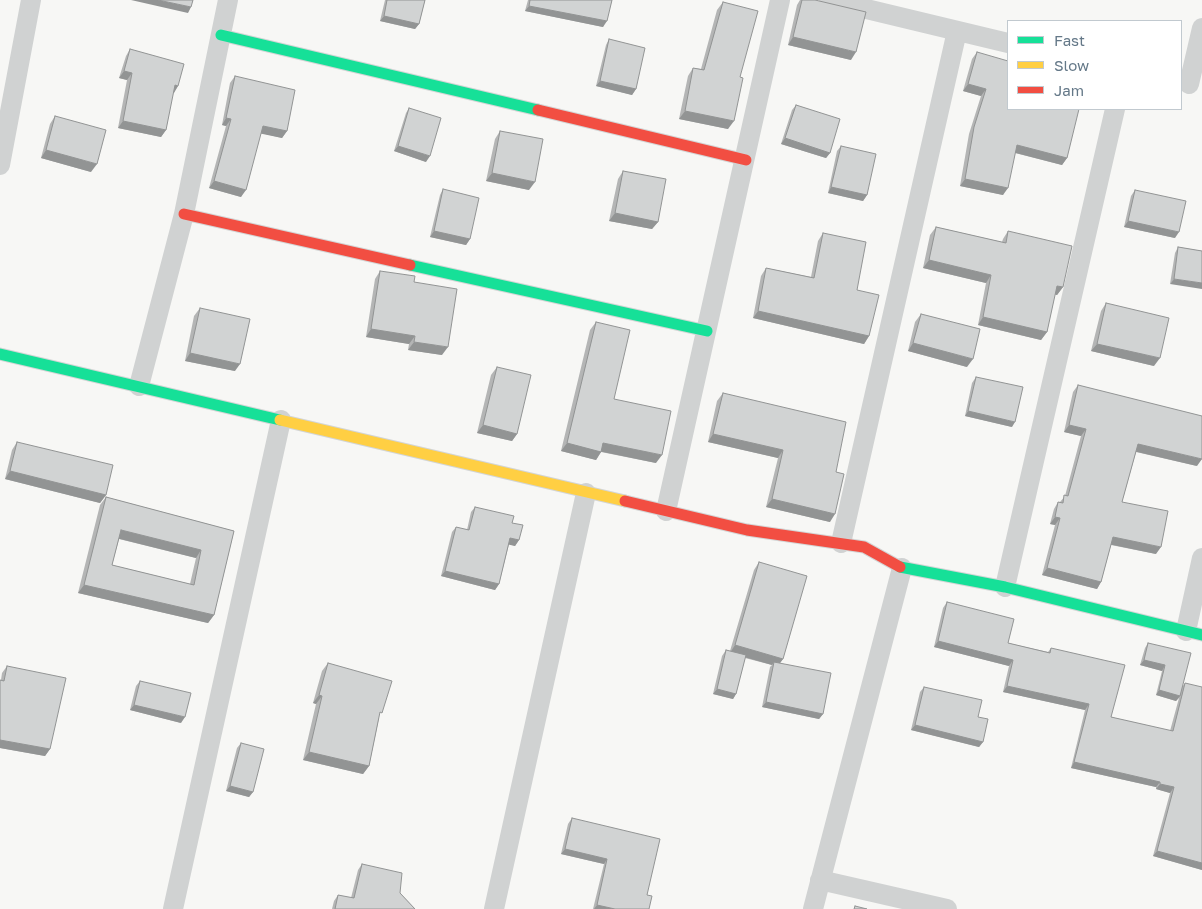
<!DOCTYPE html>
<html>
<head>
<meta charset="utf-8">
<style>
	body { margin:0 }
	#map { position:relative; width:1202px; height:909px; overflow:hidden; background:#f7f7f5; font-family:"Golos Text",sans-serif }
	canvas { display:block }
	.legend { position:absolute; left:1007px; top:20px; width:175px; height:90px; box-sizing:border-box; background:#fff; border:1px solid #c1c9cf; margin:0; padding:6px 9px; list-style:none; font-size:15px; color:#647888 }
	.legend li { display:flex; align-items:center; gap:10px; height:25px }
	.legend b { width:25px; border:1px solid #c1c9cf }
</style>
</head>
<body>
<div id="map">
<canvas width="1202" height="909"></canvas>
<ul class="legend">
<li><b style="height:6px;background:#16e098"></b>Fast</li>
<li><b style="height:6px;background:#ffcf43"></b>Slow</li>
<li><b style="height:6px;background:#f24e42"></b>Jam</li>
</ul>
</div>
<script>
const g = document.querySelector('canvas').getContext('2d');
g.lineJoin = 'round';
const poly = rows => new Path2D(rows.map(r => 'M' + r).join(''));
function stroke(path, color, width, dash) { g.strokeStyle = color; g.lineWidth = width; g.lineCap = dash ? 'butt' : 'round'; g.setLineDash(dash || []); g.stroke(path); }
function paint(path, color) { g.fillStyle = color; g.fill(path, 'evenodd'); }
const street = poly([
	[829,0,1008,43],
	[1189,84,1202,28],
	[0,165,31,0],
	[139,386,184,214,228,0],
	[666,511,780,0],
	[841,543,957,31],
	[1005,587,1115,109],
	[1186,631,1202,558],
	[820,880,947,909],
	[173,909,281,420],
	[494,909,586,493],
	[813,909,902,568]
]);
const fast = poly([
	[221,35,538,110],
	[410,265,707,331],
	[0,354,280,420],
	[900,567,1005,587,1202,635]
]);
const slow = poly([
	[280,420,625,501]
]);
const jam = poly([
	[538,110,746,160],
	[184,214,410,265],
	[625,501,747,530,864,547,900,567]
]);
const wall = poly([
	[385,0,425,0,419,24,415,29,380,21],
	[528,0,612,0,603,27,525,11],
	[800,0,815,0,851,60,788,45,797,5],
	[723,2,740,77,728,129,679,119,688,76,693,68,701,69,717,10],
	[609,39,636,89,632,95,596,86,606,45],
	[130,49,178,86,173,93,166,130,161,137,118,128,127,80,119,78,126,56],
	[977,52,1067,158,1062,165,1015,153,1003,195,960,186,969,134,981,96,963,91,972,59],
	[235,76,287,131,282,138,261,133,241,197,209,188,226,126,222,125,230,83],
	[796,105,830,153,826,158,781,144,792,110],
	[409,108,426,162,394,151,406,113],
	[55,116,91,172,41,158,50,124],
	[500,131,529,190,486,181,495,139],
	[841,146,867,195,863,201,828,193,837,151],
	[623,171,658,222,652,229,609,221,618,179],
	[443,189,470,239,466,245,430,237,440,195],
	[1135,190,1175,238,1124,227,1131,196],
	[936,227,1002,242,1003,239,1008,231,1063,287,1057,295,1055,294,1047,332,1041,340,978,325,986,283,923,268,930,235],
	[823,233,857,290,869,336,864,344,753,318,761,276,766,268,811,277,818,241],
	[1178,247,1202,251,1170,284,1175,253],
	[380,271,442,355,408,350,409,344,366,337,375,279],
	[1106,303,1154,366,1091,351,1101,311],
	[200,308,235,371,185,361,194,316],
	[921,314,967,367,908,351,915,322],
	[596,322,614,399,656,463,601,452,596,460,561,451,590,330],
	[497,367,517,434,512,441,477,433,491,375],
	[976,377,1012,427,965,416,972,383],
	[1078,385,1197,466,1136,452,1122,502,1156,554,1111,545,1101,582,1097,589,1042,575,1055,525,1050,524,1054,509,1058,502,1060,502,1065,496,1081,436,1064,432,1073,392],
	[723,393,836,472,830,522,766,507,778,458,708,442,717,401],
	[17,442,106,495,100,503,5,479,12,450],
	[106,497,234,531,214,615,208,623,78,593,100,505],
	[119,539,196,558,190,584,112,565],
	[475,507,512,523,519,540,515,546,509,544,499,584,495,590,441,576,452,532,456,527,467,530,471,512],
	[759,562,783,659,780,663,823,714,819,719,762,707,770,667,772,665,745,658,736,694,733,699,713,694,722,656,726,650,730,651,754,570],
	[947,602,1008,643,1048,652,1051,648,1111,717,1170,731,1179,698,1176,701,1156,695,1162,671,1140,665,1145,648,1148,643,1182,687,1185,683,1202,870,1153,856,1170,793,1156,789,1156,787,1071,768,1085,710,1003,692,1009,666,934,647,943,608],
	[328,663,379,718,369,766,363,774,303,760,316,704,313,703,322,671],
	[7,666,50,749,45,756,0,748,0,680,1,680,2,673],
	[140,681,181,723,130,710,136,686],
	[924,687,978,717,983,742,979,747,911,730,920,692],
	[241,743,253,792,249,797,226,791,237,748],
	[572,818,647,895,649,909,593,909,604,864,561,854,568,824],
	[362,864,400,893,415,909,332,909,334,901,338,895,351,898,358,870]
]);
const shadedWall = poly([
	[131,0,158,0,191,7,188,13],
	[529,6,607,21,603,27,525,11],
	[384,16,419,24,415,29,380,21],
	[793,37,856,52,851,60,788,45],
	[124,71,132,73,127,80,119,78],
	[600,81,636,89,632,95,596,86],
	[968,84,986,89,981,96,963,91],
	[175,85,178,86,174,93,170,92],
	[685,111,734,121,728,129,679,119],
	[226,118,231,119,226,126,222,125],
	[123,121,166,130,161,137,118,128],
	[263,126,287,131,282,138,258,133],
	[785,138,830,153,826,158,781,144],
	[1017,145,1067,158,1062,165,1012,152],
	[398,146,430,156,426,162,394,151],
	[46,150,97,164,91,172,41,158],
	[492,173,535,182,529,190,486,181],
	[965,179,1008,188,1003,195,960,186],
	[214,181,246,190,241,197,209,188],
	[831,187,867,195,863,201,828,193],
	[615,213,658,222,652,229,609,221],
	[1128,221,1179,232,1175,238,1124,227],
	[434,231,470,239,466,245,430,237],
	[929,260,991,275,986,283,923,268],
	[1174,279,1202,283,1202,289,1170,284],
	[1057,286,1063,287,1057,295,1052,294],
	[758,311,869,336,864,344,753,318],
	[983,317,1047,332,1041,340,978,325],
	[371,329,415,336,409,344,366,337],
	[414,342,448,347,442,355,408,350],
	[913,343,973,359,967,367,908,351],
	[1097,344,1160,358,1154,366,1091,351],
	[190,353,240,364,235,371,185,361],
	[968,411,1015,422,1012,427,965,416],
	[483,425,517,434,512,441,477,433],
	[1069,425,1086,429,1081,436,1064,432],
	[713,434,783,450,778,458,708,442],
	[567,443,603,443,662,455,656,463,598,451,601,452,596,460,561,451],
	[1138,444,1202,459,1197,466,1133,451],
	[10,471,106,495,100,503,5,479],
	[772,499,835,514,830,522,766,507],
	[1055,517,1060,518,1055,525,1050,524],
	[121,530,201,550,196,558,116,538],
	[1113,537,1161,547,1156,554,1108,544],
	[510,538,519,540,515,546,506,544],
	[1047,568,1101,582,1097,589,1042,575],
	[445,571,499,584,495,590,441,576],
	[84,585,214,615,208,623,78,593],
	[938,641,1013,660,1009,666,934,647],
	[735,645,783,659,777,667,774,662,772,665,730,653],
	[1144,660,1165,665,1162,671,1140,665],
	[1007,686,1089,704,1085,710,1003,692],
	[717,689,736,694,733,699,713,694],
	[1159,690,1180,696,1176,701,1156,695],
	[319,695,322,696,316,704,313,703],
	[766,702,823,714,819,719,762,707],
	[134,705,185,717,181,723,130,710],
	[915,725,983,742,979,747,911,730],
	[0,740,50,749,45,756,0,748],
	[309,752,369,766,363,774,303,760],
	[1074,762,1160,782,1156,787,1071,768],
	[1160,784,1174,787,1170,793,1156,789],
	[230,786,253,792,249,797,226,791],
	[565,849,607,859,604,864,561,854],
	[1157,851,1202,863,1202,870,1153,856],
	[597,905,615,909,594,909]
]);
const building = poly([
	[158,0,193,0,191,7,158,0],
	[387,0,425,0,419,24,384,16,387,0],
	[530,0,612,0,607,21,529,6,530,0],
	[802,0,815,0,866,12,856,52,793,37,802,0],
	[723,2,758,11,740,77,743,78,734,121,685,111,693,68,704,70,723,2],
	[609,39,645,48,636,89,600,81,609,39],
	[130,49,184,64,178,86,175,85,166,130,123,121,132,73,124,71,130,49],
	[977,52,1008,61,1008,109,1079,109,1067,158,1017,145,1008,188,965,179,974,127,986,89,968,84,977,52],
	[235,76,295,90,287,131,263,126,246,190,214,181,231,119,226,118,235,76],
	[796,105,840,119,830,153,785,138,796,105],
	[409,108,441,118,430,156,398,146,409,108],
	[55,116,106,130,97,164,46,150,55,116],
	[500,131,543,139,535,182,492,173,500,131],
	[841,146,876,154,867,195,831,187,841,146],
	[623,171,666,179,658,222,615,213,623,171],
	[443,189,479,198,470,239,434,231,443,189],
	[1135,190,1186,201,1179,232,1128,221,1135,190],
	[936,227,1006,243,1008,231,1072,246,1063,287,1057,286,1047,332,983,317,991,275,929,260,936,227],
	[823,233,866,242,857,290,879,295,869,336,758,311,766,268,814,278,823,233],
	[1178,247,1202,251,1202,283,1174,279,1178,247],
	[380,271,415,276,414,282,457,289,448,347,414,342,415,336,371,329,380,271],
	[1106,303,1169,318,1160,358,1097,344,1106,303],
	[200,308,250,319,240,364,190,353,200,308],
	[921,314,980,329,973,359,913,343,921,314],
	[596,322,630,330,614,399,671,411,662,455,603,443,601,452,567,443,596,322],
	[497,367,531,375,517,434,483,425,497,367],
	[976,377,1023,387,1015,422,968,411,976,377],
	[1078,385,1202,416,1202,459,1138,444,1122,502,1168,511,1161,547,1113,537,1101,582,1047,568,1060,518,1055,517,1058,502,1063,503,1064,495,1068,496,1086,429,1069,425,1078,385],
	[723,393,846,422,836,472,844,474,835,514,772,499,783,450,713,434,723,393],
	[17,442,113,465,106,495,10,471,17,442],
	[106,497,234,531,214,615,84,585,106,497],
	[121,530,201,550,194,585,112,565,121,530],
	[475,507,514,516,512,523,523,525,519,540,510,538,499,584,445,571,456,527,469,530,475,507],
	[759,562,807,576,783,659,735,645,759,562],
	[947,602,1014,619,1008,643,1050,653,1051,648,1125,665,1111,717,1173,731,1185,683,1202,687,1202,863,1157,851,1174,787,1160,784,1160,782,1074,762,1089,704,1007,686,1013,660,938,641,947,602],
	[1148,643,1191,653,1180,696,1159,690,1165,665,1144,660,1148,643],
	[726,650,746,655,736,694,717,689,726,650],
	[774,662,831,673,823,714,766,702,774,662],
	[328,663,392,681,382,713,380,712,369,766,309,752,322,696,319,695,328,663],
	[7,666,66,678,50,749,0,740,0,680,4,681,7,666],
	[140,681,191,693,185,717,134,705,140,681],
	[924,687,982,700,978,717,988,719,983,742,915,725,924,687],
	[241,743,264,749,253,792,230,786,241,743],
	[572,818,660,839,647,895,652,896,649,909,615,909,597,905,607,859,565,849,572,818],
	[362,864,402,873,400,893,415,909,335,909,338,895,354,898,362,864],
	[855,906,867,909,854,909,855,906]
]);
stroke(fast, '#d3d5d5', 13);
stroke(slow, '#d3d5d5', 13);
stroke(jam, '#d3d5d5', 13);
stroke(street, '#d0d2d2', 20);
stroke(fast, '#16e098', 11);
stroke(slow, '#ffcf43', 11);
stroke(jam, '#f24e42', 11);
paint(wall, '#b4b5b5');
paint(shadedWall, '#929494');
paint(building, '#d1d3d3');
stroke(building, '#929494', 1);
</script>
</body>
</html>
